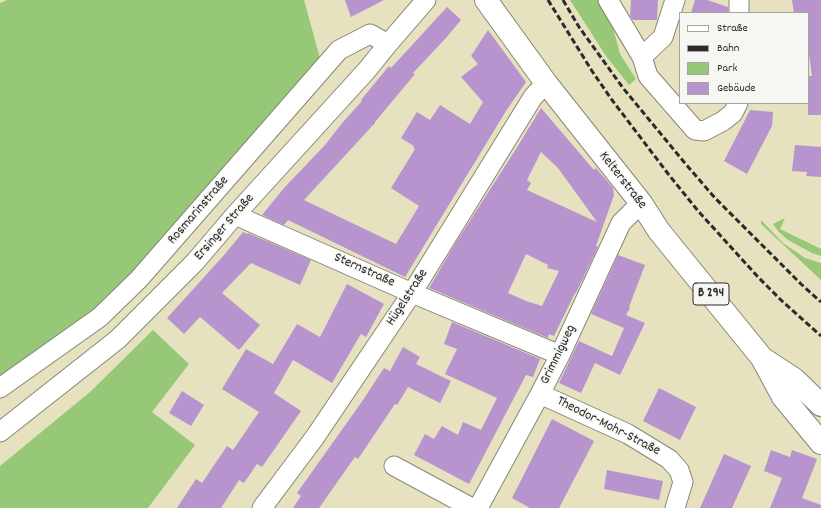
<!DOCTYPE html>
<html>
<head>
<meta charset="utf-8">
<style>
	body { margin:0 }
	#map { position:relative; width:821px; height:508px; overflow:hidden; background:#e6e1bf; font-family:Dekko,sans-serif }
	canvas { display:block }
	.legend { position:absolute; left:679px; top:12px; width:130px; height:92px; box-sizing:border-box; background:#f6f6f2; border:1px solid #a5a5a2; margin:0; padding:5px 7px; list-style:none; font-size:12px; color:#2b2b2b }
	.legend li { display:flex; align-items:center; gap:8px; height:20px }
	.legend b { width:20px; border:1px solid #a5a5a2 }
</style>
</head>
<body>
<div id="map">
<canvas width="821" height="508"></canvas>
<ul class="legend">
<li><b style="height:5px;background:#fff"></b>Straße</li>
<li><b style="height:5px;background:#2b2b2b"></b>Bahn</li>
<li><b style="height:11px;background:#96c878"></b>Park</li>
<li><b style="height:11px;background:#b894cf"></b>Gebäude</li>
</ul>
</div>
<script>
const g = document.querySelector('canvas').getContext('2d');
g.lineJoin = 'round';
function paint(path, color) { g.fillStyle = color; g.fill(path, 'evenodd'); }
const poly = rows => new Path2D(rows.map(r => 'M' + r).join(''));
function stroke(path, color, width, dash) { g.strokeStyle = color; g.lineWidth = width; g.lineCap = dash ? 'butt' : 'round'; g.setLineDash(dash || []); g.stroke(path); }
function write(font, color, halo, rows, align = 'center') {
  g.font = font + ' Dekko,sans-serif'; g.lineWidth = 3; g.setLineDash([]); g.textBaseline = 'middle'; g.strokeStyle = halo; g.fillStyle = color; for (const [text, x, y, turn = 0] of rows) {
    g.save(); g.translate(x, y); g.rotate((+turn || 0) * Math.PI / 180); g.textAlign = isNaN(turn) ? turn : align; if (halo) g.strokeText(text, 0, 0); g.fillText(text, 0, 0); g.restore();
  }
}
const green = poly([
	[7,0,304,0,321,62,100,312,0,385,0,3],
	[570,0,601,0,608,9,620,54,636,79,629,85,606,56],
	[785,218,780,229,821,249,821,256,812,253,788,240,779,232,773,224],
	[761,220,783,243,805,258,821,263,821,280,761,224],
	[153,330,189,364,152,412,195,445,148,508,0,508,0,466,90,392]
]);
const building = poly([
	[345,0,384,0,351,17],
	[631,0,658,0,657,20,633,20,630,16],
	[695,0,707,0,728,7,728,13,691,13],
	[792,0,821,0,821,115,808,115,808,76,812,76,808,48,808,13,794,13],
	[447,7,461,20,445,39,413,73,415,74,375,122,375,123,304,200,396,244,419,206,391,188,415,149,413,147,414,146,401,138,417,112,430,120,440,105,470,124,483,102,461,77,478,64,471,56,488,30,526,82,506,111,405,277,288,220,284,225,262,215,284,188,325,145,343,122,362,101,361,100,389,66,391,68],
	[541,108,594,170,596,168,613,188,614,195,596,246,598,247,576,293,575,293,554,336,549,334,548,338,429,288,455,244,516,149],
	[541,152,558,168,597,222,527,190,531,183,527,180],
	[526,254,548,265,547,268,559,271,542,306,526,301,508,293],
	[750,110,773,112,772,126,747,174,724,161],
	[795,145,821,147,821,177,806,176,807,172,792,171],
	[243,232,247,234,248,233,311,260,300,285,251,263,222,293,260,325,239,350,200,317,184,334,167,318,225,254],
	[618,255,645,265,629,307,630,308,626,315,645,323,620,375,595,363,581,393,559,383,579,341,612,356,624,328,591,314],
	[347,284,384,304,366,337,361,334,332,383,293,360,274,393,301,411,262,467,257,464,244,483,239,480,221,508,177,508,196,479,202,483,227,446,233,450,259,412,222,389,246,349,273,364,297,324,320,337],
	[452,322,540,359,533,377,526,375,469,484,414,455,425,434,434,439,442,426,458,435,463,422,481,430,497,398,445,374,457,349,444,344],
	[403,347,420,357,416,364,451,381,440,403,408,387,397,405,395,404,358,459,355,457,319,508,293,508,301,496,297,493,363,400,384,368,390,371],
	[659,388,696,407,680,440,643,421],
	[182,391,204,405,191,426,169,413],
	[552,419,594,441,559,508,530,508,512,498],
	[771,450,790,457,792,450,817,459,802,498,821,505,821,508,770,508,782,478,764,471],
	[724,454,751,466,732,508,700,508],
	[607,470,663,481,659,500,604,489]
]);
const street = poly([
	[608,0,642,57,648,76,695,130,704,131,723,121,733,113,738,103],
	[739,0,739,13],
	[642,57,663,37,675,0],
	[235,215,412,293,560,355],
	[0,388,100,317,139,279,339,50,370,34,388,44],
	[540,394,628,434,669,459,679,470,683,482,675,508],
	[0,432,118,339,195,262,235,215,367,70,388,44,426,0],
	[394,466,472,508],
	[262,508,315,437,412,293,533,97,546,83],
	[478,508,540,394,560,355,621,223,641,203]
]);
const primary = poly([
	[486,0,546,83,641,203,659,231,762,358,783,397,821,443],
	[765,360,794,379,821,405]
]);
const rail = poly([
	[548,0,592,71,612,100,669,175,699,212,758,277,782,301,821,336],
	[563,0,579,27,623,88,684,162,715,198,801,284,821,302]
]);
const shields = [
	[711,294,36]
];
const shieldNames = [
	["B 294",711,294]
];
const streetNames = [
	["Kelterstraße",622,181,52],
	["Rosmarinstraße",199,211,-49],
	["Ersinger Straße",225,228,-49],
	["Sternstraße",364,271,24],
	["Hügelstraße",408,298,-57],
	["Grimmigweg",559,355,-64],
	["Theodor-Mohr-Straße",608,427,27]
];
paint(green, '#96c878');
paint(building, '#b894cf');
stroke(street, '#888675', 21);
stroke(primary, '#888675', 24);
stroke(street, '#fff', 19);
stroke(primary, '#fff', 22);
stroke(rail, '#2b2b2b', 3, [6, 3]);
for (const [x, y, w] of shields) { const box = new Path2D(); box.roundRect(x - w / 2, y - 11, w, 22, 3); g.fillStyle = '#f6f6f2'; g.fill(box); stroke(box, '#2b2b2b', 1); }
write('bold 13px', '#2b2b2b', null, shieldNames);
write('14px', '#2b2b2b', '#f6f6f2', streetNames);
</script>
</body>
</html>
